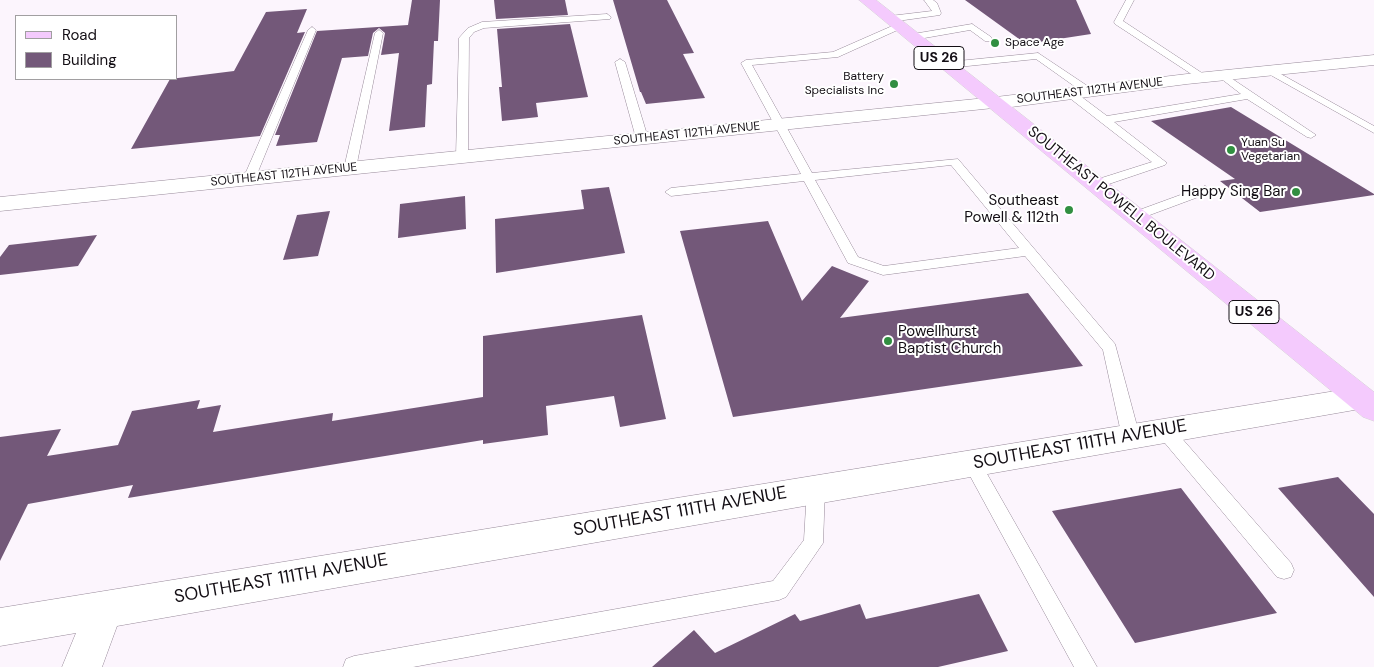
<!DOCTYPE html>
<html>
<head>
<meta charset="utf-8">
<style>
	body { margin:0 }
	#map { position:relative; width:1374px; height:667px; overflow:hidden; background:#fcf5fd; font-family:"DM Sans",sans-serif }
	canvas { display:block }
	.legend { position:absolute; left:15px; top:15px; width:162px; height:65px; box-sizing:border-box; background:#fff; border:1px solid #a19fa1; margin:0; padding:6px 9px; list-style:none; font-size:15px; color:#130e14 }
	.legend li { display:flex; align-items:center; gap:10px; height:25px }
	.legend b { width:25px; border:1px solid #a19fa1 }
</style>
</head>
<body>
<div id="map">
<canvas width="1374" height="667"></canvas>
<ul class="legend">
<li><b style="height:6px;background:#f4cafd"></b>Road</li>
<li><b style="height:14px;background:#735879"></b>Building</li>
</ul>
</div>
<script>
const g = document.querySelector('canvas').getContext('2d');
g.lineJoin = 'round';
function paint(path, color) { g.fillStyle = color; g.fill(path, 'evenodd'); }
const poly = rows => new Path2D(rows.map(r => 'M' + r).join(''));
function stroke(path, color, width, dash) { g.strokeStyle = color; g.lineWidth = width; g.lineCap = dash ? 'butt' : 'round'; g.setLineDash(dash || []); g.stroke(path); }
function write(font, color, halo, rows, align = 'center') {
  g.font = font + ' "DM Sans",sans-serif'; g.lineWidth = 4; g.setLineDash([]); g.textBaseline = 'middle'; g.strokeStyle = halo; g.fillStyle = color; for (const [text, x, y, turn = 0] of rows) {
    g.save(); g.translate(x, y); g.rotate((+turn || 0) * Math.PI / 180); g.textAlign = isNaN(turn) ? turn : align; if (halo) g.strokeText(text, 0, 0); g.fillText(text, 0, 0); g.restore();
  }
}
const building = poly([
	[412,0,440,0,438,41,434,41,432,84,427,85,425,127,389,131,399,53,381,55,385,33,379,28,373,33,368,56,342,58,317,142,276,146,280,135,275,135,317,31,408,25],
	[494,0,565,0,568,15,496,19],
	[613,0,667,0,694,53,683,54,705,98,646,104,641,92,640,92],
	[965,0,1076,0,1091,34,1026,44],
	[307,9,297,33,305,32,260,136,131,149,170,79,234,71,266,12],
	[570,24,588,97,536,103,538,117,502,121,499,87,502,87,497,29],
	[1231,107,1374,194,1374,195,1260,212,1220,181,1235,179,1151,121],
	[609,187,625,253,496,273,495,219,584,209,581,190],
	[465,196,466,229,398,238,400,204],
	[330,211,318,256,283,260,297,215],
	[768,221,802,301,832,266,869,281,840,318,1028,293,1083,366,733,417,680,231],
	[97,235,78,266,0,275,0,257,9,245],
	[642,315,666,419,620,427,614,396,546,406,548,435,483,444,483,440,128,498,133,485,28,504,0,561,0,437,61,429,47,456,118,445,132,411,200,400,197,409,221,405,213,432,333,413,332,421,483,397,483,336],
	[1338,477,1374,514,1374,597,1278,488],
	[1181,488,1277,613,1135,643,1052,511],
	[979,594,1008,651,938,667,652,667,694,630,715,653,795,614,800,621,860,604,866,619]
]);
const service = poly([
	[924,0,933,0,937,3,941,13,940,15,890,22,886,19,890,16,932,11,924,0],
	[1126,0,1134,0,1123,21,1205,75,1205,79,1199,79,1115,24,1114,22,1126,0],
	[607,14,611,17,610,19,484,28,474,32,469,38,468,157,466,159,458,159,456,157,459,38,468,28,482,22,607,14],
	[899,23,903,26,902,28,838,57,752,65,812,173,958,159,1115,344,1140,437,1137,442,1131,444,1125,442,1122,437,1103,350,1025,256,883,275,848,263,804,181,671,196,665,192,671,188,801,174,741,63,746,60,833,52,899,23],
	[951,165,1019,248,884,266,858,257,815,180,951,165],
	[972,24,991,37,991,41,985,41,970,30,913,40,908,37,913,34,972,24],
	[312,27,316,30,255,179,249,183,245,182,243,179,308,30,312,27],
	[379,30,383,33,356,168,350,171,344,168,375,33,379,30],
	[1038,53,1092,89,1092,93,1084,93,1036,59,948,68,943,65,948,62,1038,53],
	[620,59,625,62,648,138,646,140,638,140,636,138,615,62,620,59],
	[1270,68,1374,126,1374,133,1267,73,1265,71,1270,68],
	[1222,72,1316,135,1311,138,1307,137,1247,99,1114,122,1167,163,1165,165,1100,187,1092,187,1090,184,1092,181,1152,162,1067,96,1067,92,1075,92,1107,116,1241,94,1219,77,1217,75,1222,72],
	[1205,186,1211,190,1209,193,1139,219,1131,219,1129,216,1131,213,1205,186],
	[1165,424,1171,426,1291,563,1294,570,1291,577,1284,579,1277,577,1159,436,1157,431,1159,426,1165,424],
	[972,456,978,458,1097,667,1074,667,963,463,966,458,972,456],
	[816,481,822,484,825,489,823,543,786,597,779,600,413,667,343,667,346,659,354,656,773,581,804,540,807,489,810,484,816,481]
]);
const minor = poly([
	[1360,387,1371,390,1374,396,1371,406,1360,409,117,626,102,667,62,667,76,633,0,646,0,608,1360,387]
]);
const tertiary = poly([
	[1374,55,1374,65,1187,84,996,109,989,107,987,103,989,99,996,97,1187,74,1374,55]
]);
const secondary = poly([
	[996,97,1003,99,1005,103,1003,107,0,211,0,197,996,97]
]);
const primary = poly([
	[859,0,876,0,1374,392,1374,421,1363,417,859,0]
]);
const markers = [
	[995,43,5,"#318f41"],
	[894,84,5,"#318f41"],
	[1231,150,5,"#318f41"],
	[1296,192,5,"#318f41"],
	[1069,210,5,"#318f41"],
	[888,341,5,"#318f41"]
];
const farPoinames = [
	["Space Age",1005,43],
	["Battery",884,77,"right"],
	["Specialists Inc",884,91,"right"],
	["Yuan Su",1241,143],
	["Vegetarian",1241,157]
];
const farStreetnames = [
	["SOUTHEAST 112TH AVENUE",1090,91,-7],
	["SOUTHEAST 112TH AVENUE",687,134,-6],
	["SOUTHEAST 112TH AVENUE",284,175,-6]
];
const shields = [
	[939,58,50],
	[1254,312,50]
];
const shieldNames = [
	["US 26",939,58],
	["US 26",1254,312]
];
const poiNames = [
	["Happy Sing Bar",1286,192],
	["Southeast",1059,201],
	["Powell & 112th",1059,218],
	["Powellhurst",898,332,"left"],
	["Baptist Church",898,349,"left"]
];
const streetNames = [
	["SOUTHEAST POWELL BOULEVARD",1121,204,39]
];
const nearStreetnames = [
	["SOUTHEAST 111TH AVENUE",1080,445,-10],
	["SOUTHEAST 111TH AVENUE",680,512,-10],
	["SOUTHEAST 111TH AVENUE",281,579,-10]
];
paint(building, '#735879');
stroke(service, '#988a9a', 1);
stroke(minor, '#988a9a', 1);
stroke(tertiary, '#988a9a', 1);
stroke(secondary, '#988a9a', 1);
stroke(primary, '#d5d4d5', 1);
paint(service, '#fff');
paint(minor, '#fff');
paint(tertiary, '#fff');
paint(secondary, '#fff');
paint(primary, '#f4cafd');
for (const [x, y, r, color] of markers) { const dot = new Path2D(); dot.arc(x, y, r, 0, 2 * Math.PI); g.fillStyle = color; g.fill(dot); stroke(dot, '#fff', 2); }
write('12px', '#130e14', '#fff', farPoinames, 'left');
write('12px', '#130e14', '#fff', farStreetnames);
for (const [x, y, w] of shields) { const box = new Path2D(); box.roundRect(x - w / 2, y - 11.5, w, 23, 4); g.fillStyle = '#fff'; g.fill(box); stroke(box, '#130e14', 1); }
write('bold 14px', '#130e14', null, shieldNames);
write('15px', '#130e14', '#fff', poiNames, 'right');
write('15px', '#130e14', '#fff', streetNames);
write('18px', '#130e14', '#fff', nearStreetnames);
</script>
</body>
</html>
